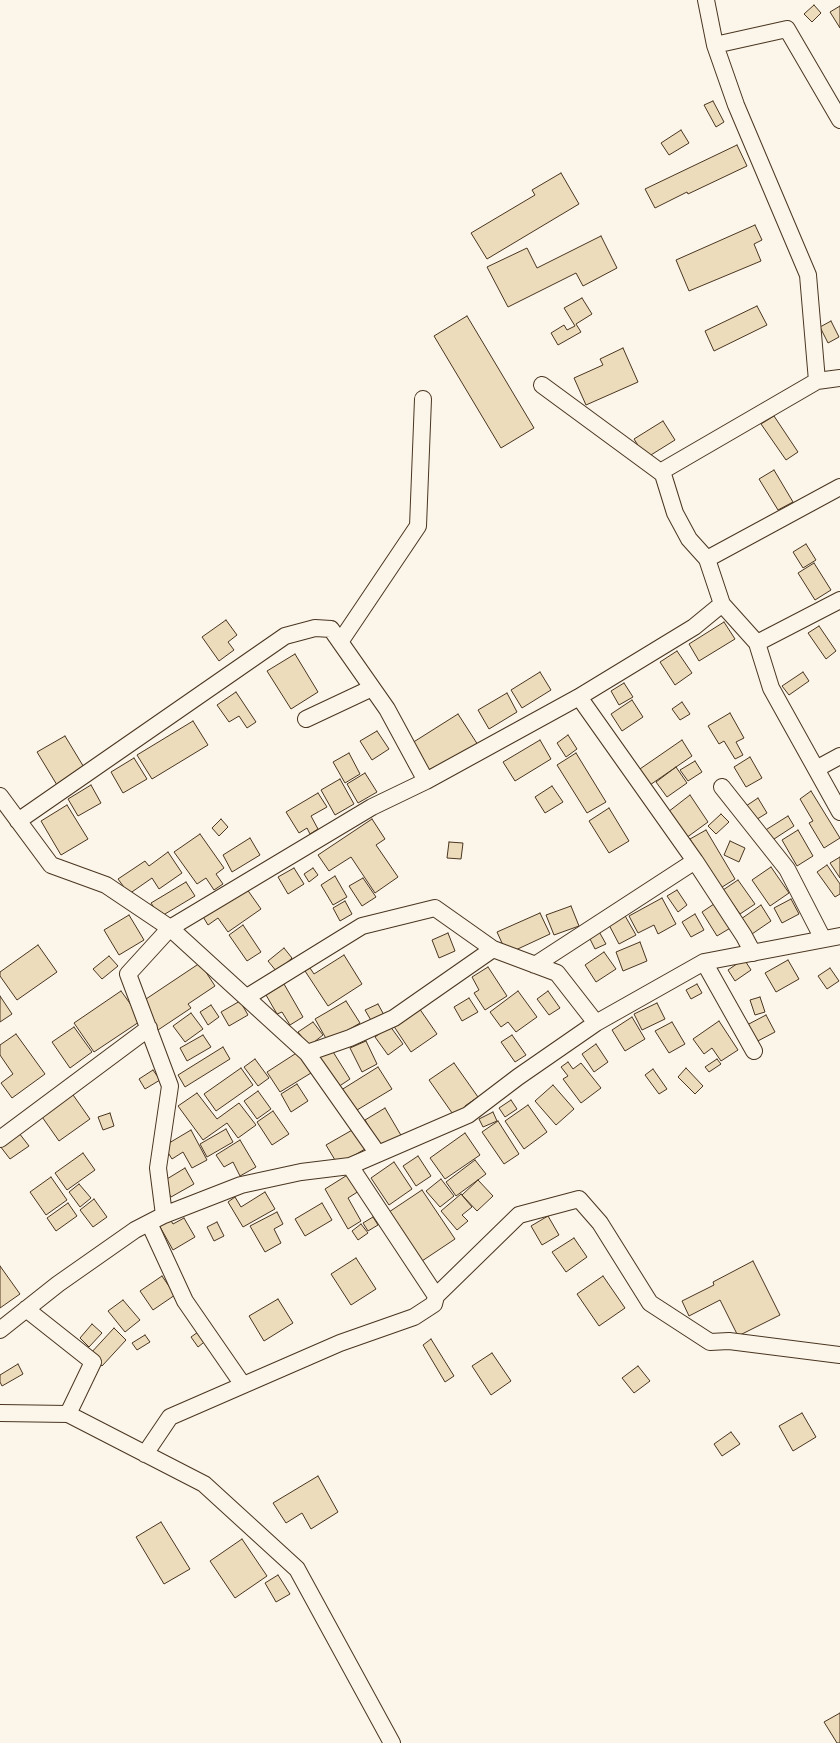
<!DOCTYPE html>
<html>
<head>
<meta charset="utf-8">
<style>
	body { margin:0 }
	canvas { display:block; background:#fbf6e9 }
</style>
</head>
<body>
<canvas width="840" height="1743"></canvas>
<script>
const g = document.querySelector('canvas').getContext('2d');
g.lineJoin = 'round';
function paint(path, color) { g.fillStyle = color; g.fill(path, 'evenodd'); }
const poly = rows => new Path2D(rows.map(r => 'M' + r).join(''));
function stroke(path, color, width, dash) { g.strokeStyle = color; g.lineWidth = width; g.lineCap = dash ? 'butt' : 'round'; g.setLineDash(dash || []); g.stroke(path); }
const building = poly([
	[814,5,821,13,812,22,804,14,814,5],
	[840,6,840,28,830,12,840,6],
	[713,101,724,122,716,127,704,105,713,101],
	[681,130,689,143,669,155,661,143,681,130],
	[737,145,747,166,688,194,687,192,655,208,645,189,737,145],
	[561,173,579,204,487,259,471,233,535,195,532,190,561,173],
	[755,225,762,240,754,244,761,261,689,291,676,260,755,225],
	[601,236,617,268,583,286,576,273,508,307,487,267,527,248,537,268,601,236],
	[582,298,592,314,576,324,581,332,558,345,551,333,564,325,567,330,575,326,564,308,582,298],
	[757,306,767,325,714,351,705,331,757,306],
	[467,316,534,428,501,448,434,336,467,316],
	[831,321,839,337,828,343,820,327,831,321],
	[623,348,638,382,586,405,574,378,603,365,600,359,623,348],
	[774,416,798,452,786,460,761,424,774,416],
	[663,421,675,440,646,458,634,439,663,421],
	[774,470,793,502,778,510,759,479,774,470],
	[806,544,816,560,803,568,793,552,806,544],
	[814,563,831,590,815,600,798,573,814,563],
	[226,620,237,635,228,642,234,650,219,661,202,637,226,620],
	[724,622,735,639,699,661,689,644,724,622],
	[819,626,836,651,826,659,808,633,819,626],
	[677,651,692,673,675,685,660,662,677,651],
	[295,654,318,692,291,709,267,671,295,654],
	[540,672,551,690,522,708,511,690,540,672],
	[803,672,809,681,789,695,782,686,803,672],
	[624,683,633,697,619,705,611,691,624,683],
	[236,692,256,722,247,728,239,716,229,722,217,705,236,692],
	[507,693,517,712,489,729,478,710,507,693],
	[632,700,643,717,622,731,611,714,632,700],
	[682,702,690,714,680,720,672,709,682,702],
	[730,713,744,738,736,742,743,755,735,759,724,741,719,744,708,726,730,713],
	[458,714,478,745,431,774,412,743,458,714],
	[193,721,208,745,152,779,137,755,193,721],
	[377,731,389,749,372,760,360,741,377,731],
	[568,735,577,749,566,757,557,743,568,735],
	[65,736,85,769,57,785,37,752,65,736],
	[540,740,551,759,515,781,503,762,540,740],
	[682,740,692,756,647,787,637,771,682,740],
	[349,753,360,774,345,783,333,762,349,753],
	[576,753,606,802,587,813,557,765,576,753],
	[750,757,762,778,746,787,734,767,750,757],
	[134,758,147,779,123,793,111,772,134,758],
	[695,761,702,772,688,781,680,770,695,761],
	[676,767,687,783,667,797,656,782,676,767],
	[365,773,377,792,358,803,347,784,365,773],
	[340,779,354,804,335,815,321,790,340,779],
	[91,785,101,803,78,816,68,799,91,785],
	[552,786,563,802,545,813,535,797,552,786],
	[811,791,840,838,824,848,809,823,813,821,800,799,811,791],
	[318,793,327,807,311,816,318,829,310,834,307,828,299,833,286,812,318,793],
	[690,795,708,822,686,838,668,812,690,795],
	[758,798,767,813,754,821,746,806,758,798],
	[67,805,88,839,61,855,41,821,67,805],
	[609,808,629,841,609,853,589,821,609,808],
	[721,814,729,822,716,834,708,826,721,814],
	[788,816,794,826,771,841,764,831,788,816],
	[221,819,228,827,219,836,212,828,221,819],
	[372,819,385,839,376,845,398,877,375,893,351,857,329,871,318,855,372,819],
	[706,830,735,879,719,889,690,839,706,830],
	[798,830,813,856,797,866,782,840,798,830],
	[200,834,224,868,216,874,223,884,214,890,206,878,197,884,174,852,200,834],
	[250,838,260,855,232,872,223,855,250,838],
	[730,841,745,848,739,862,724,855,730,841],
	[449,842,463,843,461,859,447,858,449,842],
	[168,852,182,873,159,889,152,878,129,894,118,879,145,861,149,866,168,852],
	[840,857,840,878,830,863,840,857],
	[827,865,840,884,840,894,835,897,817,872,827,865],
	[771,867,789,893,770,906,752,880,771,867],
	[294,868,304,884,288,894,278,877,294,868],
	[313,868,318,875,309,882,304,874,313,868],
	[335,876,347,897,333,905,321,885,335,876],
	[363,878,376,897,362,906,349,886,363,878],
	[738,880,755,904,740,914,723,890,738,880],
	[186,882,195,896,160,917,151,903,186,882],
	[244,885,261,909,228,932,218,918,208,925,202,915,244,885],
	[677,890,687,905,678,912,667,896,677,890],
	[662,898,676,924,658,934,654,925,638,933,629,916,662,898],
	[791,899,799,914,782,923,774,908,791,899],
	[345,901,352,914,340,921,333,908,345,901],
	[717,902,732,927,717,936,702,912,717,902],
	[761,905,771,921,752,934,741,919,761,905],
	[571,906,579,926,554,935,546,915,571,906],
	[540,913,550,934,507,954,497,932,540,913],
	[624,914,636,935,619,944,608,923,624,914],
	[695,914,704,930,691,937,682,922,695,914],
	[129,915,144,940,119,955,104,930,129,915],
	[243,925,261,952,247,961,229,935,243,925],
	[597,928,606,944,595,949,587,933,597,928],
	[448,933,455,951,439,958,432,940,448,933],
	[640,942,647,961,623,971,616,952,640,942],
	[38,945,57,972,17,1000,0,976,0,972,38,945],
	[284,948,292,958,277,972,268,961,284,948],
	[604,952,616,969,596,982,585,965,604,952],
	[344,955,362,984,328,1006,305,971,310,968,314,974,344,955],
	[109,956,118,966,102,979,93,969,109,956],
	[744,959,751,970,735,981,728,970,744,959],
	[788,960,799,979,776,992,765,973,788,960],
	[200,963,215,986,188,1004,191,1008,158,1030,140,1003,200,963],
	[488,967,507,996,485,1010,474,993,479,990,472,977,488,967],
	[830,968,839,981,827,989,818,976,830,968],
	[284,984,303,1017,290,1025,282,1012,277,1014,266,995,284,984],
	[697,984,702,993,691,999,686,990,697,984],
	[121,991,142,1020,94,1052,74,1023,121,991],
	[518,991,537,1017,516,1032,508,1022,501,1027,490,1012,518,991],
	[548,991,560,1008,549,1015,537,999,548,991],
	[0,996,12,1014,0,1022,0,996],
	[760,997,765,1012,755,1015,750,1000,760,997],
	[469,998,478,1012,462,1021,454,1007,469,998],
	[240,1001,248,1015,229,1026,221,1012,240,1001],
	[346,1001,360,1023,328,1042,315,1019,346,1001],
	[657,1003,665,1019,642,1030,634,1014,657,1003],
	[378,1004,384,1015,372,1022,365,1010,378,1004],
	[211,1005,219,1017,208,1025,200,1012,211,1005],
	[419,1008,437,1034,411,1052,393,1025,419,1008],
	[191,1013,203,1029,185,1042,173,1026,191,1013],
	[766,1015,775,1032,754,1043,745,1026,766,1015],
	[632,1017,645,1039,625,1051,612,1030,632,1017],
	[719,1021,738,1050,721,1061,712,1048,704,1054,693,1039,719,1021],
	[313,1022,323,1035,309,1046,298,1032,313,1022],
	[672,1022,685,1044,669,1053,655,1031,672,1022],
	[390,1026,403,1044,388,1055,375,1037,390,1026],
	[74,1027,92,1052,70,1068,52,1042,74,1027],
	[16,1034,45,1074,12,1098,1,1083,13,1074,0,1055,0,1045,16,1034],
	[203,1035,211,1047,187,1061,180,1048,203,1035],
	[512,1035,526,1055,515,1062,501,1042,512,1035],
	[366,1041,377,1064,362,1072,350,1048,366,1041],
	[596,1044,608,1062,594,1072,582,1054,596,1044],
	[223,1047,230,1059,185,1087,178,1075,223,1047],
	[330,1047,350,1079,335,1089,315,1056,330,1047],
	[298,1052,311,1073,280,1092,267,1072,298,1052],
	[255,1059,269,1078,258,1086,244,1067,255,1059],
	[717,1059,721,1064,709,1072,705,1067,717,1059],
	[568,1062,573,1069,581,1063,601,1088,581,1103,563,1079,568,1076,561,1067,568,1062],
	[454,1063,478,1097,465,1106,469,1111,457,1120,429,1080,454,1063],
	[378,1067,392,1089,352,1113,338,1092,378,1067],
	[241,1068,253,1085,216,1111,204,1094,241,1068],
	[686,1068,703,1086,695,1094,678,1077,686,1068],
	[653,1069,667,1089,659,1094,645,1075,653,1069],
	[153,1070,160,1080,145,1089,139,1079,153,1070],
	[297,1084,308,1101,291,1112,281,1094,297,1084],
	[553,1085,574,1109,556,1125,535,1101,553,1085],
	[258,1091,271,1109,257,1119,244,1101,258,1091],
	[71,1092,90,1119,59,1141,40,1114,71,1092],
	[197,1093,217,1119,239,1103,256,1125,238,1138,227,1123,203,1140,178,1106,197,1093],
	[511,1100,517,1109,505,1117,499,1108,511,1100],
	[528,1105,547,1132,524,1149,505,1121,528,1105],
	[385,1108,402,1137,382,1149,365,1120,385,1108],
	[273,1111,289,1134,272,1145,257,1122,273,1111],
	[493,1112,497,1121,483,1127,479,1119,493,1112],
	[110,1113,114,1126,103,1130,98,1117,110,1113],
	[498,1121,519,1154,504,1164,482,1132,498,1121],
	[226,1129,233,1142,207,1157,200,1144,226,1129],
	[354,1129,365,1149,338,1165,326,1145,354,1129],
	[191,1130,207,1160,192,1168,183,1152,172,1159,164,1146,191,1130],
	[19,1133,29,1146,10,1159,0,1146,19,1133],
	[465,1133,480,1155,445,1179,430,1158,465,1133],
	[240,1140,256,1167,240,1176,233,1162,224,1167,216,1155,240,1140],
	[83,1153,95,1170,67,1190,55,1173,83,1153],
	[418,1156,431,1176,416,1186,403,1166,418,1156],
	[475,1160,486,1174,456,1196,446,1182,475,1160],
	[394,1162,412,1189,389,1205,371,1178,394,1162],
	[185,1168,194,1184,171,1197,162,1182,185,1168],
	[349,1174,359,1191,348,1198,361,1221,348,1229,325,1189,349,1174],
	[51,1177,67,1200,46,1215,30,1192,51,1177],
	[441,1179,454,1196,440,1207,426,1191,441,1179],
	[478,1180,493,1196,477,1211,462,1195,478,1180],
	[79,1184,91,1198,80,1207,69,1192,79,1184],
	[422,1190,455,1239,419,1263,386,1214,422,1190],
	[265,1192,275,1209,243,1227,228,1202,235,1197,241,1207,265,1192],
	[461,1194,472,1207,462,1215,468,1221,457,1230,441,1211,461,1194],
	[94,1199,107,1217,93,1227,80,1210,94,1199],
	[68,1203,77,1216,56,1231,47,1218,68,1203],
	[322,1203,332,1220,305,1236,295,1219,322,1203],
	[277,1212,283,1224,274,1229,281,1243,265,1252,250,1226,277,1212],
	[548,1216,559,1235,542,1245,531,1226,548,1216],
	[373,1217,378,1225,368,1231,363,1223,373,1217],
	[184,1218,195,1237,173,1250,159,1225,170,1219,173,1224,184,1218],
	[217,1222,224,1236,214,1241,207,1227,217,1222],
	[361,1224,368,1233,358,1240,352,1231,361,1224],
	[574,1238,587,1257,566,1272,552,1252,574,1238],
	[356,1258,376,1289,351,1305,331,1274,356,1258],
	[753,1261,780,1315,738,1336,720,1300,689,1316,682,1301,714,1285,713,1282,753,1261],
	[0,1266,20,1294,0,1308,0,1266],
	[162,1276,175,1295,153,1310,140,1291,162,1276],
	[603,1276,625,1308,599,1326,577,1294,603,1276],
	[278,1299,293,1323,264,1341,249,1316,278,1299],
	[123,1300,140,1320,125,1332,108,1311,123,1300],
	[92,1324,102,1333,89,1347,80,1338,92,1324],
	[114,1328,126,1340,102,1366,90,1354,114,1328],
	[201,1330,208,1339,198,1347,191,1337,201,1330],
	[145,1335,150,1342,137,1350,132,1343,145,1335],
	[431,1339,454,1376,445,1382,423,1345,431,1339],
	[492,1353,511,1381,491,1395,472,1366,492,1353],
	[18,1364,23,1374,2,1386,0,1382,0,1375,18,1364],
	[638,1366,650,1381,634,1393,622,1378,638,1366],
	[802,1413,816,1437,793,1451,779,1426,802,1413],
	[731,1432,740,1444,722,1456,714,1444,731,1432],
	[318,1476,338,1512,311,1529,302,1513,286,1523,273,1503,318,1476],
	[161,1522,190,1569,164,1584,136,1537,161,1522],
	[242,1539,267,1576,235,1598,210,1561,242,1539],
	[278,1575,290,1594,276,1602,265,1583,278,1575],
	[840,1713,840,1743,837,1743,824,1722,840,1713]
]);
const street = poly([
	[706,0,715,45,736,105,808,275,817,381],
	[715,45,787,29,840,120],
	[840,378,817,381,662,471,675,513,689,539,707,559,722,604,757,643,771,688,840,812],
	[542,385,663,474],
	[707,559,840,487],
	[340,642,418,526,423,399],
	[757,643,840,600],
	[579,697,695,861,744,936,753,953],
	[306,719,372,688],
	[816,769,840,756],
	[722,787,787,869,823,939],
	[0,796,51,865,106,885,170,928,128,974,170,1086,158,1168,164,1215],
	[18,821,285,636,315,628,331,629,387,709,426,781],
	[704,962,754,1051],
	[535,965,695,861],
	[247,997,362,926,435,908,493,949,557,973,596,1023],
	[307,1053,350,1038,394,1018,493,949],
	[0,1139,149,1028],
	[378,1154,307,1053,170,928,372,807,426,781,579,697,694,627,722,604],
	[350,1166,436,1296],
	[149,1223,185,1301,243,1385],
	[26,1309,93,1362,68,1414],
	[0,1330,58,1284,135,1230,164,1215,241,1185,301,1172,350,1166,468,1115,518,1077,596,1023,704,962,840,936],
	[0,1413,68,1414,204,1484,297,1569,392,1743],
	[145,1454,170,1417,340,1343,414,1317,434,1304,436,1296,519,1215,579,1199,600,1223,650,1303,710,1342,729,1341,840,1355]
]);
paint(building, '#ecdcbc');
stroke(building, '#4a3520', 1);
stroke(street, '#4a3520', 18);
stroke(street, '#fbf6e9', 16);
</script>
</body>
</html>
